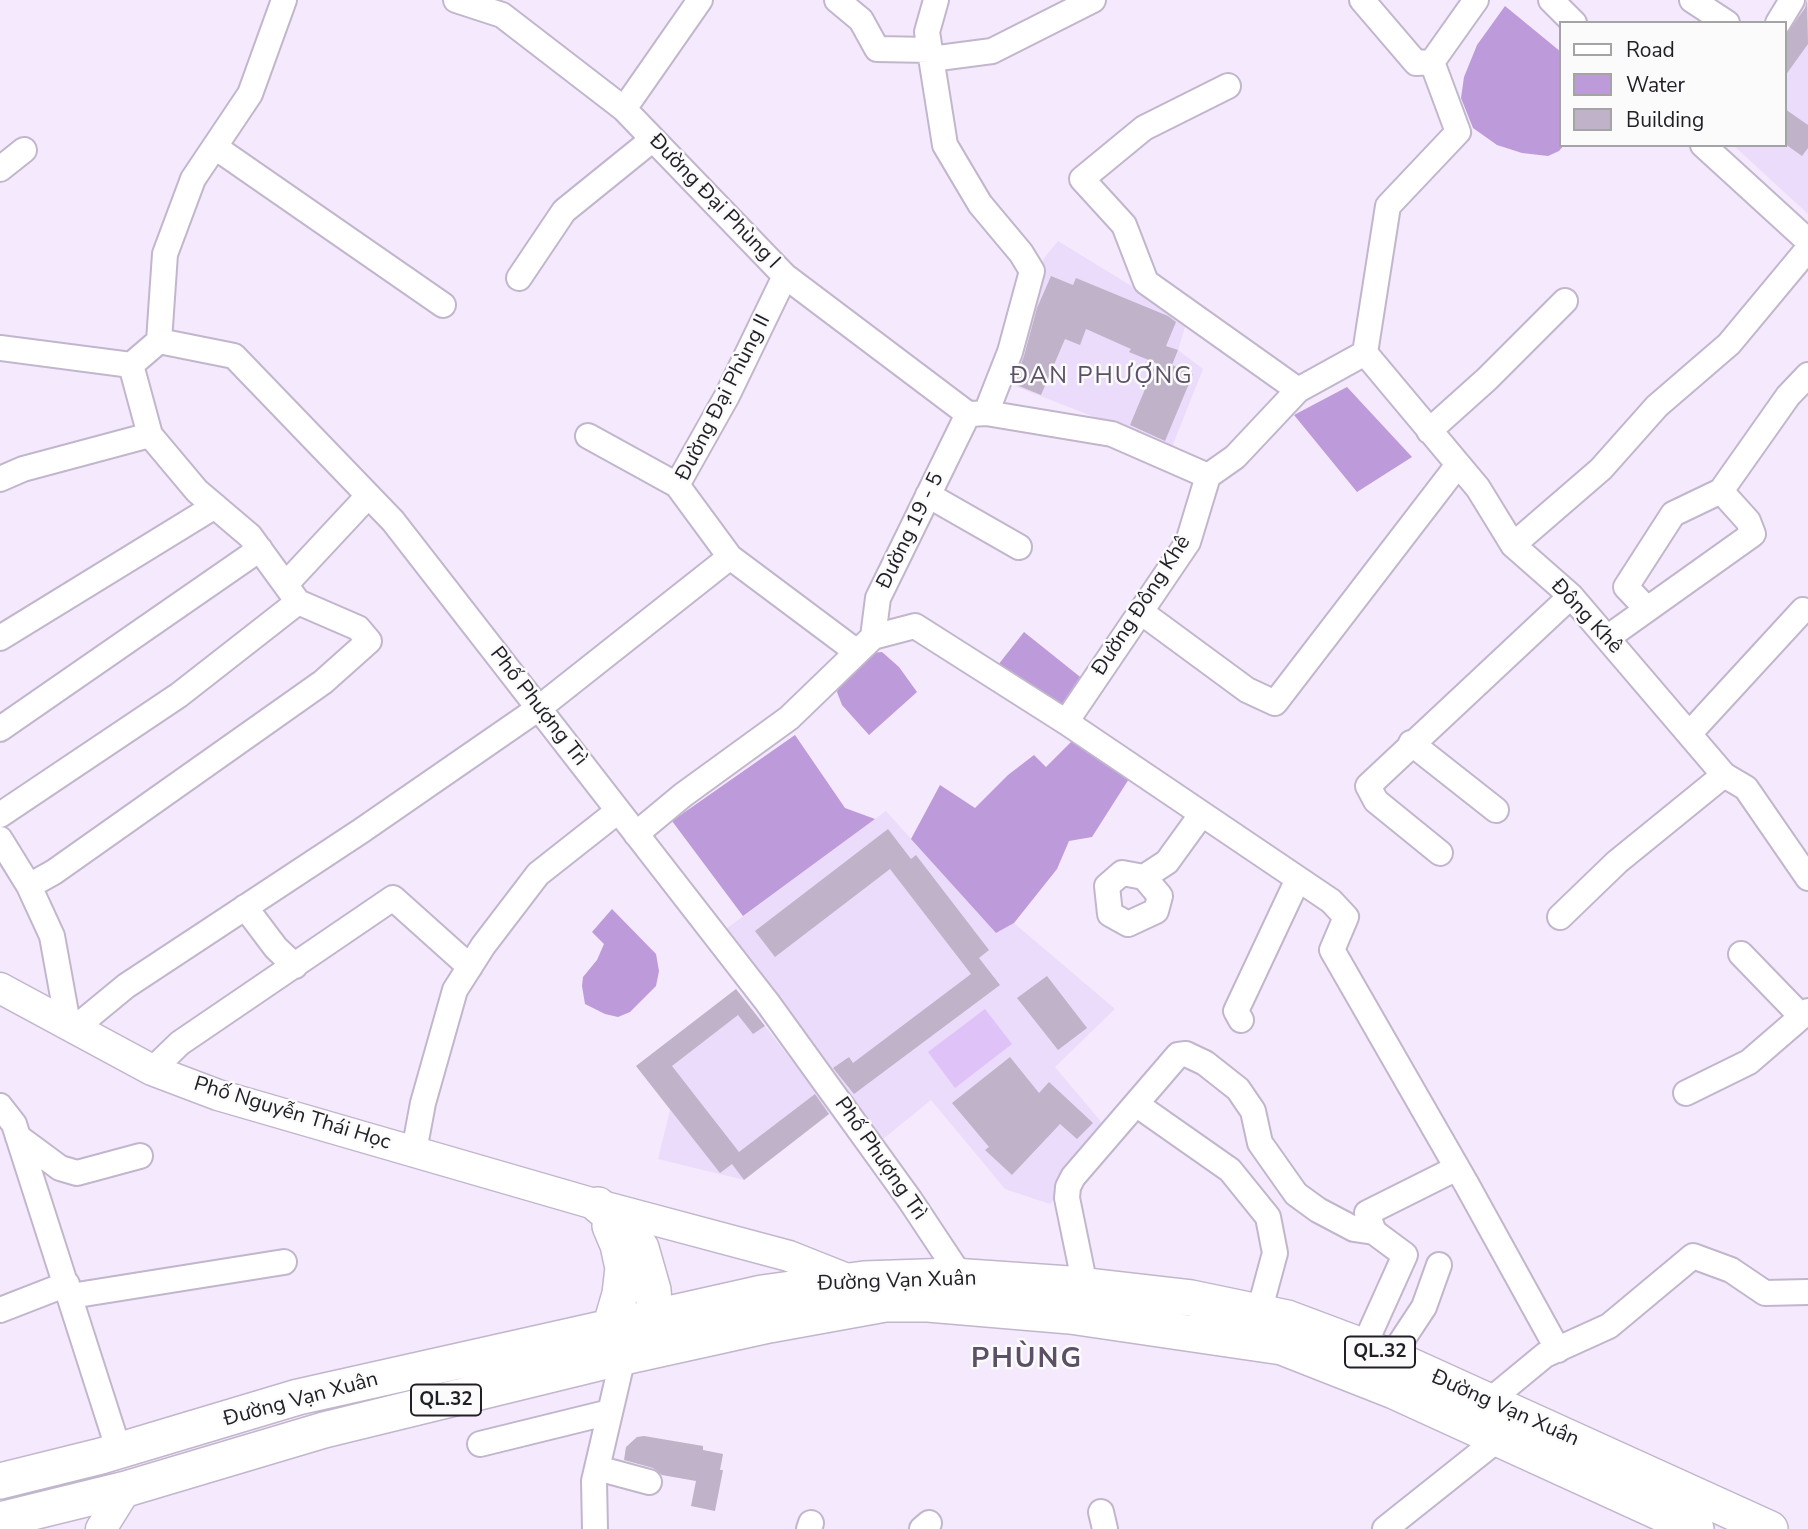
<!DOCTYPE html>
<html>
<head>
<meta charset="utf-8">
<style>
	body { margin:0 }
	#map { position:relative; width:1808px; height:1529px; overflow:hidden; background:#f4e9fd; font-family:"Nunito Sans",sans-serif }
	canvas { display:block }
	.legend { position:absolute; left:1559px; top:21px; width:228px; height:126px; box-sizing:border-box; background:#fbfbfb; border:2px solid #a4a3a6; margin:0; padding:9px 12px; list-style:none; font-size:21px; color:#221e26 }
	.legend li { display:flex; align-items:center; gap:14px; height:35px }
	.legend b { width:35px; border:2px solid #a4a3a6 }
</style>
</head>
<body>
<div id="map">
<canvas width="1808" height="1529"></canvas>
<ul class="legend">
<li><b style="height:9px;background:#fff"></b>Road</li>
<li><b style="height:19px;background:#bd9ad9"></b>Water</li>
<li><b style="height:19px;background:#bfb2c9"></b>Building</li>
</ul>
</div>
<script>
const g = document.querySelector('canvas').getContext('2d');
g.lineJoin = 'round';
function paint(path, color) { g.fillStyle = color; g.fill(path, 'evenodd'); }
const poly = rows => new Path2D(rows.map(r => 'M' + r).join(''));
function stroke(path, color, width, dash) { g.strokeStyle = color; g.lineWidth = width; g.lineCap = dash ? 'butt' : 'round'; g.setLineDash(dash || []); g.stroke(path); }
function write(font, color, halo, rows, align = 'center') {
  g.font = font + ' "Nunito Sans",sans-serif'; g.lineWidth = 5; g.setLineDash([]); g.textBaseline = 'middle'; g.strokeStyle = halo; g.fillStyle = color; for (const [text, x, y, turn = 0] of rows) {
    g.save(); g.translate(x, y); g.rotate((+turn || 0) * Math.PI / 180); g.textAlign = isNaN(turn) ? turn : align; if (halo) g.strokeText(text, 0, 0); g.fillText(text, 0, 0); g.restore();
  }
}
const built = poly([
	[1805,0,1808,0,1808,214,1733,145,1785,145,1785,28],
	[1058,241,1187,320,1178,350,1203,369,1172,447,1004,382,1044,258],
	[886,811,996,933,1014,923,1115,1009,1055,1067,1109,1131,1050,1204,1005,1189,931,1100,883,1139,726,929],
	[736,989,832,1112,744,1180,658,1159,670,1110,636,1066]
]);
const green = poly([
	[985,1009,1012,1044,955,1088,928,1052]
]);
const water = poly([
	[1505,6,1561,52,1561,145,1564,145,1559,151,1548,156,1522,153,1497,145,1473,128,1461,98,1464,77,1477,45],
	[1347,387,1412,457,1357,492,1294,415],
	[1024,632,1084,680,1062,709,998,665],
	[882,652,899,667,917,692,869,735,842,705,837,692,839,685,871,653],
	[795,735,845,808,875,819,743,916,672,821],
	[1078,735,1134,771,1092,837,1069,841,1057,869,1014,923,996,933,911,839,940,785,975,808,1008,775,1034,755,1046,767],
	[612,909,656,954,659,971,656,986,630,1012,618,1017,605,1014,585,1004,582,986,583,977,597,960,604,944,592,932]
]);
const building = poly([
	[1807,0,1808,44,1785,76,1785,36,1805,8],
	[1785,109,1808,125,1808,148,1802,156,1785,144],
	[1051,276,1073,285,1076,278,1168,316,1176,322,1166,346,1178,350,1172,365,1193,374,1165,441,1130,425,1156,363,1129,352,1131,349,1086,329,1080,345,1065,339,1041,395,1014,384,1024,356,1037,308],
	[888,829,911,859,916,855,989,950,979,958,1000,985,854,1094,833,1068,849,1057,853,1063,971,974,890,869,775,957,755,931],
	[1047,976,1087,1028,1058,1050,1017,998],
	[736,989,765,1026,753,1034,738,1015,672,1066,739,1152,815,1094,829,1114,744,1180,732,1164,720,1173,636,1066],
	[1010,1057,1039,1093,1049,1082,1093,1123,1077,1139,1060,1124,1012,1175,985,1150,989,1147,952,1103],
	[644,1436,703,1446,703,1450,723,1454,720,1470,723,1470,715,1511,691,1506,696,1481,662,1475,653,1468,624,1460,626,1447,637,1437]
]);
const minor = poly([
	[456,0,502,15,624,109,785,276,968,414],
	[837,0,861,20,877,49,930,50],
	[936,0,927,32,945,145,980,204,1021,253,1032,271,1010,352,986,413],
	[1362,0,1416,63,1432,62],
	[1551,0,1574,23],
	[1692,0,1727,23],
	[1778,23,1792,0],
	[931,59,992,51,1093,0],
	[1432,62,1476,0],
	[1228,86,1144,128,1082,179,1124,225,1146,282,1298,390],
	[624,109,700,0],
	[1703,145,1808,241],
	[215,147,443,305],
	[0,169,24,150],
	[519,278,564,211,653,139],
	[159,341,165,254,193,179,250,94,284,0],
	[0,348,131,365,159,341,234,356,393,521,767,1002,910,1200,961,1277],
	[1365,353,1478,488,1513,545,1571,596,1724,775,1746,788,1808,878],
	[1365,353,1388,206,1458,132,1432,62],
	[971,414,986,413,1112,434,1208,476],
	[1429,431,1487,379,1565,301],
	[588,436,677,485,730,557,857,652],
	[0,479,23,469,150,435],
	[677,485,727,396,785,276],
	[928,495,1019,547],
	[1513,545,1601,469,1657,406,1729,344,1808,249],
	[286,584,368,496],
	[1647,609,1626,587,1673,514,1721,491,1788,396,1808,375],
	[1141,612,1247,690,1275,703,1457,466],
	[873,637,915,626,1066,722,1331,901,1346,917,1332,950,1467,1185,1558,1350],
	[0,638,215,506],
	[1607,638,1753,534,1748,521,1721,491],
	[1066,722,1188,542,1208,476,1235,457,1298,390,1365,353],
	[0,729,260,549],
	[1689,734,1803,610],
	[1411,743,1496,810],
	[0,815,179,695,298,602],
	[636,834,683,795,789,718,873,637,878,598,968,414],
	[0,839,29,886,52,936,68,1024],
	[1440,853,1376,801,1368,786,1571,596],
	[1144,877,1160,896,1156,911,1128,924,1110,914,1107,886,1122,873,1144,877,1167,862,1201,815],
	[29,886,54,872,323,682,369,641,358,628,298,602,250,536,197,491,150,435,131,365],
	[245,907,276,948,295,966],
	[1560,917,1617,862,1724,775],
	[1741,954,1801,1016],
	[1241,1020,1236,1011,1298,879],
	[75,1028,126,986,361,831,539,708,730,557],
	[152,1070,180,1043,393,898,470,967],
	[1686,1093,1749,1062,1808,1011],
	[0,1106,14,1124,119,1451],
	[1143,1109,1230,1170,1268,1217,1275,1253,1259,1312],
	[18,1137,60,1168,77,1173,140,1156],
	[414,1151,423,1103,455,990,483,946,538,874,618,811],
	[1085,1286,1067,1198,1068,1187,1073,1177,1178,1055,1186,1054,1205,1063,1238,1089,1253,1111,1260,1143,1296,1194,1318,1210,1354,1229,1374,1232],
	[71,1296,284,1262],
	[0,1310,67,1284],
	[1364,1346,1405,1255,1374,1232,1367,1213,1457,1168],
	[1391,1357,1424,1307,1439,1265],
	[1488,1402,1545,1355,1609,1326,1693,1256,1731,1270,1765,1293,1808,1292],
	[480,1444,610,1412],
	[597,1468,649,1482],
	[1101,1512,1105,1529],
	[595,1529,594,1481,623,1357],
	[809,1529,811,1523],
	[922,1529,929,1523],
	[1385,1529,1498,1439]
]);
const major = poly([
	[0,988,152,1070,218,1095,598,1205,789,1256,857,1283],
	[101,1529,126,1489]
]);
const highway = poly([
	[598,1205,631,1233,641,1248,653,1290,655,1317],
	[610,1328,620,1294,623,1268,618,1245,610,1226],
	[0,1481,101,1456,298,1397,762,1293,864,1279,953,1276,1069,1284,1191,1298,1287,1318,1391,1357,1770,1529],
	[0,1520,126,1489,324,1430,606,1361,769,1325,885,1304,928,1304,1070,1316,1282,1347,1394,1391,1696,1529]
]);
const shields = [
	[1380,1352,70],
	[446,1400,70]
];
const shieldNames = [
	["QL.32",1380,1352],
	["QL.32",446,1400]
];
const streetNames = [
	["Đường Đại Phùng I",714,202,46],
	["Đường Đại Phùng II",724,398,-63],
	["Đường 19 - 5",911,531,-64],
	["Đường Đông Khê",1142,606,-57],
	["Đông Khê",1586,617,47],
	["Phố Phượng Trì",538,707,52],
	["Phố Nguyễn Thái Học",292,1114,17],
	["Phố Phượng Trì",880,1159,55],
	["Đường Vạn Xuân",897,1282,-2],
	["Đường Vạn Xuân",301,1400,-15],
	["Đường Vạn Xuân",1505,1409,24]
];
const quarterNames = [
	["ĐAN PHƯỢNG",1102,377]
];
const districtNames = [
	["PHÙNG",1027,1360]
];
paint(built, '#ecdcfb');
paint(green, '#dfc2f8');
paint(water, '#bd9ad9');
paint(building, '#bfb2c9');
stroke(minor, '#c2b6cd', 28);
stroke(major, '#c2b6cd', 33);
stroke(highway, '#c2b6cd', 38);
stroke(minor, '#fff', 24);
stroke(major, '#fff', 30);
stroke(highway, '#fff', 35);
for (const [x, y, w] of shields) { const box = new Path2D(); box.roundRect(x - w / 2, y - 15.5, w, 31, 5); g.fillStyle = '#fbfbfb'; g.fill(box); stroke(box, '#221e26', 2); }
write('bold 19px', '#221e26', null, shieldNames);
write('21px', '#221e26', '#fbfbfb', streetNames);
g.letterSpacing = '2px';
write('24px', '#5b5065', '#fbfbfb', quarterNames);
g.letterSpacing = '0px';
g.letterSpacing = '2px';
write('bold 28px', '#5b5065', '#fbfbfb', districtNames);
g.letterSpacing = '0px';
</script>
</body>
</html>
